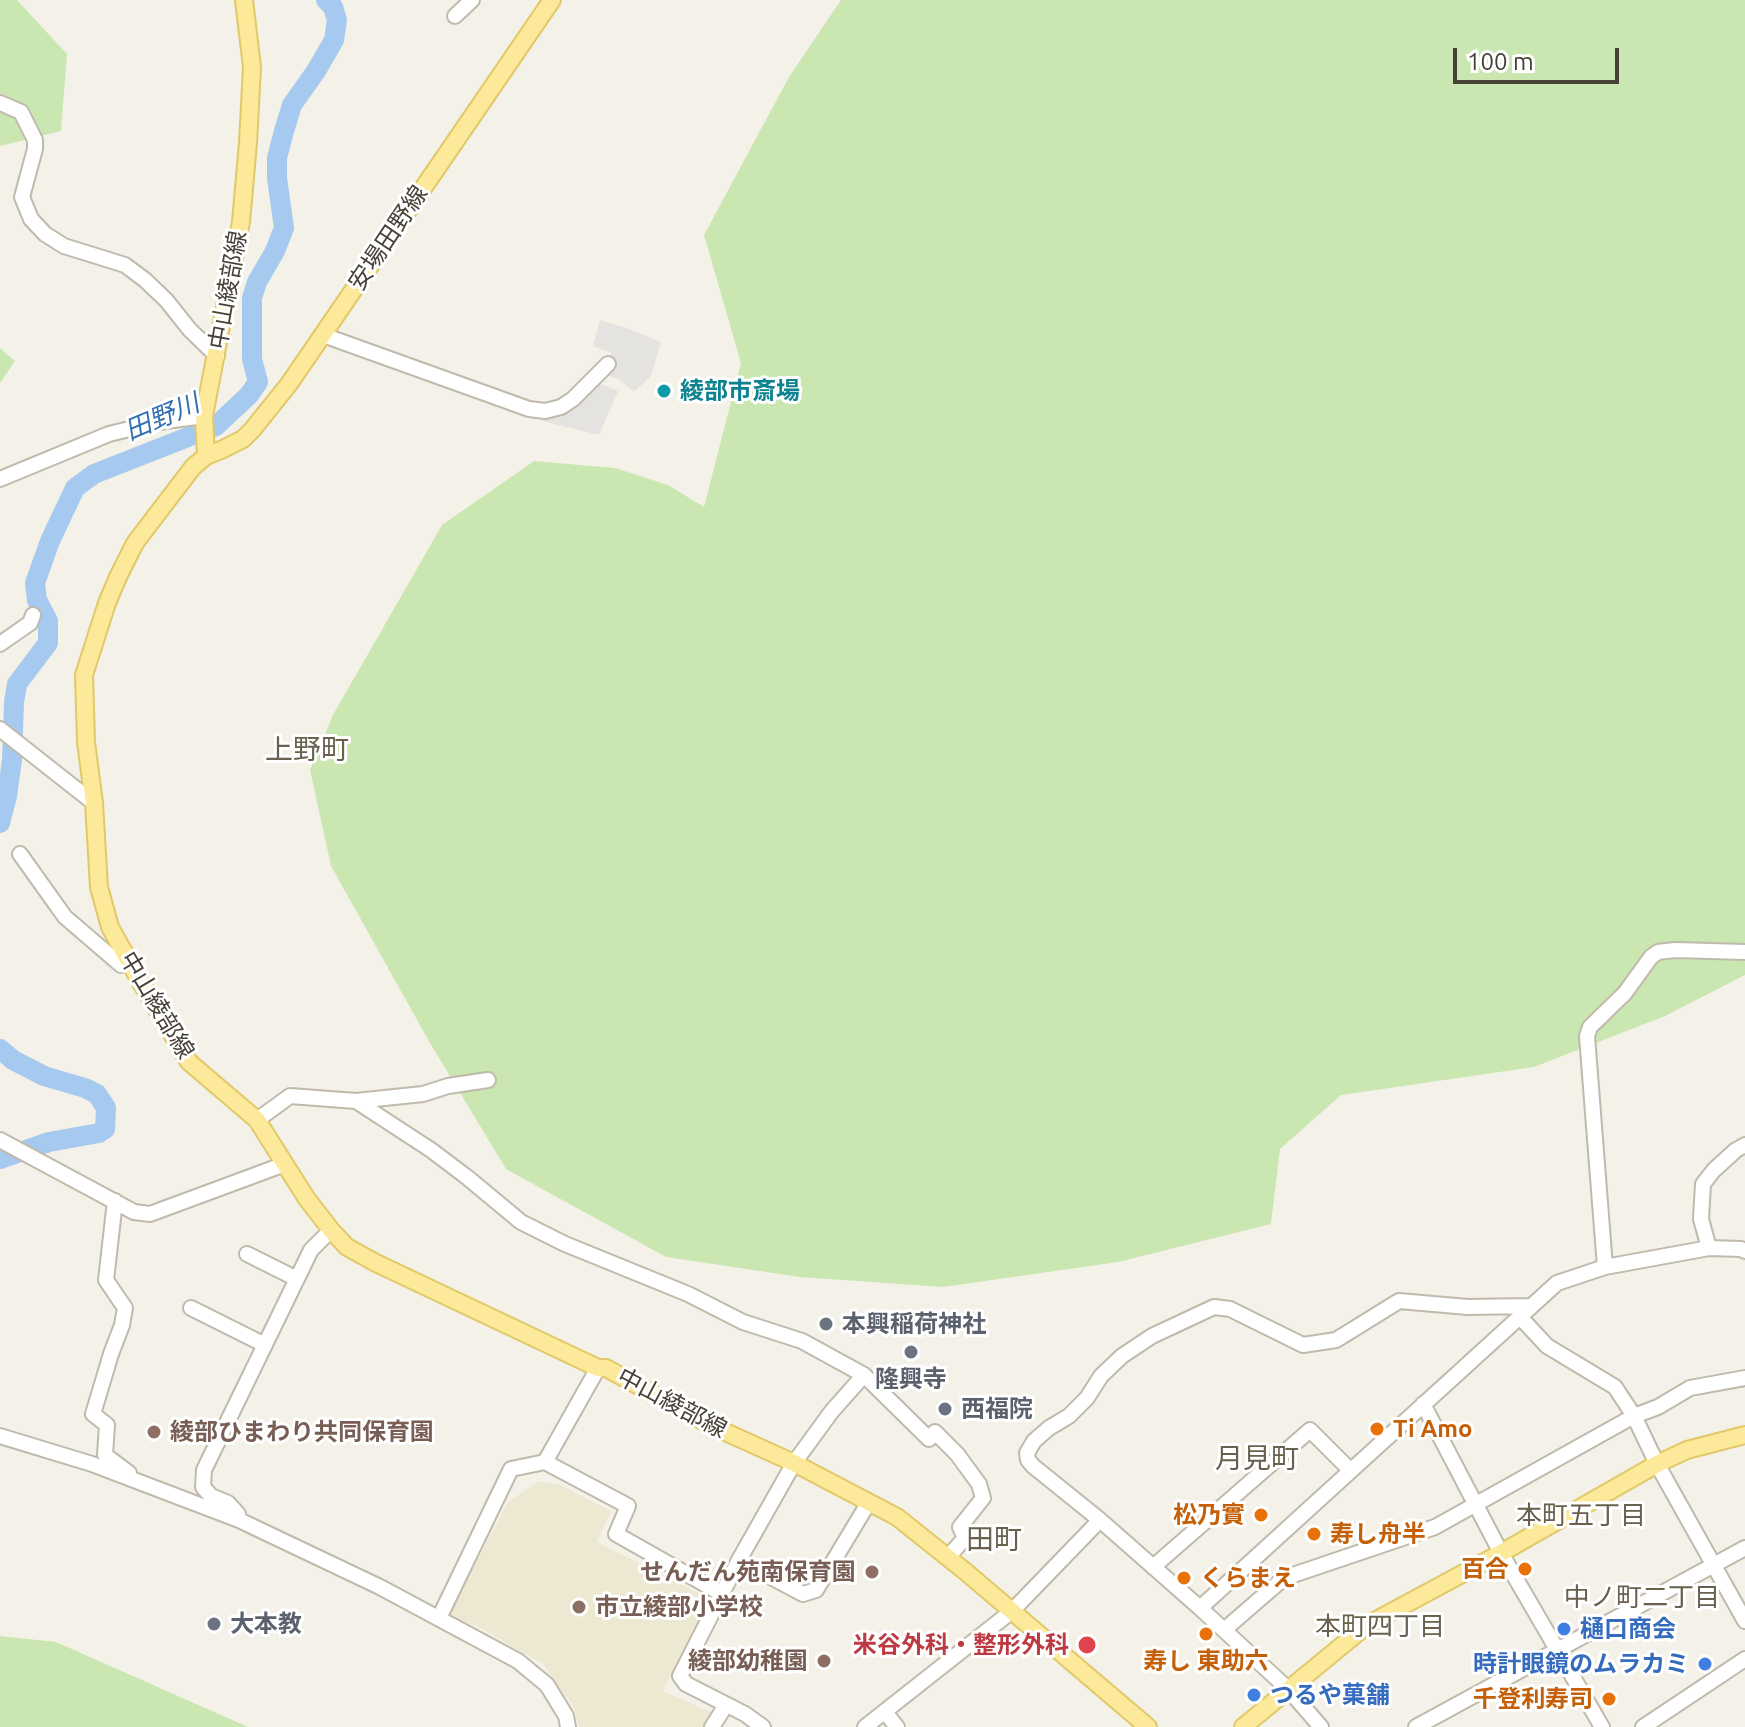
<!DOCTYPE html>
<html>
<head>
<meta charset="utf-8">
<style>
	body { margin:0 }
	#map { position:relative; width:1745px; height:1727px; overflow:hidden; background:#f4f1e8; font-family:Ubuntu,sans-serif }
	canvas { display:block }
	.scale { position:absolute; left:1453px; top:48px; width:166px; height:36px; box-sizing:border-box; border:4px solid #474237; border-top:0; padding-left:10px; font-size:24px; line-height:28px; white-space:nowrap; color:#474237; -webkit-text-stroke:6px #fff; paint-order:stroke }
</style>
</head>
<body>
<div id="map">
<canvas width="1745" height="1727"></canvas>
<div class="scale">100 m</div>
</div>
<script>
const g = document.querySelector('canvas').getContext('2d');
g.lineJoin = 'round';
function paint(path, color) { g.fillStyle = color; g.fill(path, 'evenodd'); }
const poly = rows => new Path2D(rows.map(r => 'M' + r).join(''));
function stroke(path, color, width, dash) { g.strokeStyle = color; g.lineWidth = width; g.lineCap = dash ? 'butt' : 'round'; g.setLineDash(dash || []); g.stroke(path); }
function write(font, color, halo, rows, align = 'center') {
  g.font = font + ' Ubuntu,"Noto Sans JP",sans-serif'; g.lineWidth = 6; g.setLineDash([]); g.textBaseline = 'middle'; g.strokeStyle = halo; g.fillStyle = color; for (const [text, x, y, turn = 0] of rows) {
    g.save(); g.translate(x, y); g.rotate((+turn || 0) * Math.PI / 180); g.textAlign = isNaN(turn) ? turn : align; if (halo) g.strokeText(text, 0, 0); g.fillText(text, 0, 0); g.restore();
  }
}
const education = poly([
	[539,1481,560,1485,611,1511,597,1542,710,1599,663,1691,713,1713,707,1727,579,1727,574,1708,543,1664,477,1626,448,1616,508,1502]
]);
const green = poly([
	[0,0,17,0,67,54,61,131,0,146],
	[841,0,1745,0,1745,975,1665,1016,1534,1067,1341,1095,1280,1149,1271,1224,1118,1262,943,1287,800,1277,666,1257,506,1169,430,1043,331,866,310,770,333,715,442,525,534,461,615,468,668,485,704,507,741,363,704,235,789,77],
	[0,348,15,361,0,383],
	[0,1636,56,1642,248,1727,0,1727]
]);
const parking = poly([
	[600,320,627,328,661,342,651,376,634,392,620,380,607,375,614,367,610,362,612,353,593,346],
	[596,382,618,391,599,435,542,421,577,401]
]);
const river = poly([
	[0,823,7,796,12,760,14,702,17,684,48,643,48,621,37,600,35,583,50,541,75,488,94,474,216,426,249,395,258,382,252,359,252,298,257,282,275,251,284,228,277,178,277,158,284,131,292,105,316,71,334,40,337,20,333,7,326,0],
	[0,1049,13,1060,44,1076,85,1088,97,1094,106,1108,105,1129,99,1133,49,1142,0,1159]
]);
const minor = poly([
	[455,16,472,0],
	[0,103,21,112,35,140,35,149,22,197,31,219,45,234,64,246,125,265,145,280,166,300,190,330,217,356],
	[323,335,529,409,545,411,561,407,573,399,608,364],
	[0,479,109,434,158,422,204,416],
	[0,644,30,623,33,615],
	[0,729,94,803],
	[20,854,65,917,121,965,128,960],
	[356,1101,431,1150,468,1178,521,1222,565,1244,688,1294,743,1322,802,1341,864,1375,929,1439,935,1432,957,1454,979,1484,983,1498,960,1527,965,1538,948,1557],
	[257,1120,290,1096,356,1101,423,1094,448,1086,488,1080],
	[0,1140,134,1212,150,1214,285,1164],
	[115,1201,106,1280,125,1308,122,1325,111,1354,93,1414,107,1425,105,1455,129,1473],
	[1709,1248,1701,1219,1703,1184,1714,1170,1736,1150,1745,1145],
	[247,1254,297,1279],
	[1605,1267,1587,1036,1590,1027,1625,993,1651,957,1658,952,1675,950,1745,952],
	[191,1308,265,1345],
	[1520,1317,1547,1346,1615,1387,1634,1416,1657,1464,1745,1621],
	[1423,1404,1501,1553,1602,1727],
	[0,1436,92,1464,239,1520,380,1587,518,1661,547,1685,566,1716,568,1727],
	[545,1462,628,1506,616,1534,722,1594],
	[239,1520,238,1514,228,1503,211,1496,203,1487,204,1470,311,1250,331,1230],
	[739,1560,803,1594,816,1590,869,1502],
	[1153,1567,1310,1430,1350,1470],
	[1200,1608,1557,1283,1605,1267,1709,1248,1741,1249,1745,1251],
	[439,1618,511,1469,545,1462,598,1368],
	[1224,1630,1284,1578,1435,1527,1634,1416,1658,1407,1690,1388,1745,1378],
	[885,1712,897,1727],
	[712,1727,726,1705],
	[763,1727,745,1714,686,1684,680,1676,739,1560,794,1463,832,1411,864,1375],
	[865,1727,1012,1611,1100,1520],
	[1321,1727,1288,1689,1200,1608,1100,1520,1033,1466,1028,1460,1027,1453,1034,1441,1049,1428,1069,1416,1087,1398,1101,1376,1122,1356,1152,1336,1214,1307,1230,1309,1303,1345,1336,1340,1399,1301,1468,1307,1530,1306],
	[1416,1727,1745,1548],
	[1643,1727,1745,1659]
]);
const major = poly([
	[552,0,289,384,253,429,243,439,221,450,206,456,193,467,135,543,118,577,107,603,84,675,86,742,94,803,99,887,110,927,140,981,189,1062,257,1120,307,1199,331,1230,347,1247,376,1263,598,1368,606,1368,712,1426,794,1463,897,1517,966,1572,1148,1727],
	[206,456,204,416,241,222,248,143,252,67,244,0],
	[1243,1727,1367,1625,1501,1553,1657,1464,1687,1450,1745,1435]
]);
const markers = [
	[664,391,8,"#0f9aa8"],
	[826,1324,8,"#6b7280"],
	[911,1352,8,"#6b7280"],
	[945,1409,8,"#6b7280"],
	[1377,1429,8,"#e8710a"],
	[154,1432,8,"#8d6e63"],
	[1261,1515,8,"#e8710a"],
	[1314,1534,8,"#e8710a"],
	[1525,1569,8,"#e8710a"],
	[872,1572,8,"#8d6e63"],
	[1184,1578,8,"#e8710a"],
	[579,1607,8,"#8d6e63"],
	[214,1624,8,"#6b7280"],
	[1564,1629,8,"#3f7fe0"],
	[1206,1634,8,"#e8710a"],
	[1087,1645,10,"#e0444e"],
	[824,1661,8,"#8d6e63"],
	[1705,1664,8,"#3f7fe0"],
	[1254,1695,8,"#3f7fe0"],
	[1609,1699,8,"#e8710a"]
];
const streetNames = [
	["安場田野線",388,238,-56],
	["中山綾部線",228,290,-80],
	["中山綾部線",157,1005,59],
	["中山綾部線",672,1403,28]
];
const cultureNames = [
	["綾部市斎場",680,391]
];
const worshipNames = [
	["本興稲荷神社",842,1324],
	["隆興寺",911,1379,"center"],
	["西福院",961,1409],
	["大本教",230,1624]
];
const foodNames = [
	["Ti Amo",1393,1429],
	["松乃實",1245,1515,"right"],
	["寿し舟半",1330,1534],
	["百合",1509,1569,"right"],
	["くらまえ",1200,1578],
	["寿し 東助六",1206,1661,"center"],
	["千登利寿司",1593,1699,"right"]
];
const educationNames = [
	["綾部ひまわり共同保育園",170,1432],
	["せんだん苑南保育園",856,1572,"right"],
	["市立綾部小学校",595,1607],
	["綾部幼稚園",808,1661,"right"]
];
const shopNames = [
	["樋口商会",1580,1629],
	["時計眼鏡のムラカミ",1689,1664,"right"],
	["つるや菓舗",1270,1695]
];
const healthNames = [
	["米谷外科・整形外科",1069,1645]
];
const waterNames = [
	["田野川",162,417,-23]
];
const neighbourhoodNames = [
	["本町五丁目",1581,1515],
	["中ノ町二丁目",1642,1597],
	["本町四丁目",1380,1626]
];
const quarterNames = [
	["上野町",307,750],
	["月見町",1257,1459],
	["田町",994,1540]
];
paint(education, '#ece8d2');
paint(green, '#cae7b2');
paint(parking, '#e5e3e0');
stroke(river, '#a6caef', 20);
stroke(minor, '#bfbaab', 18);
stroke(major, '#e1c969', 20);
stroke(minor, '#fff', 14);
stroke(major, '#fce999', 16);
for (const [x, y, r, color] of markers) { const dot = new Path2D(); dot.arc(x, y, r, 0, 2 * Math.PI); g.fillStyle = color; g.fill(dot); stroke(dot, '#fff', 3); }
write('24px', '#474237', '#fff', streetNames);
write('bold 24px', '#0d838f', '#fff', cultureNames, 'left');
write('bold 24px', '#5b616d', '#fff', worshipNames, 'left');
write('bold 24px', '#c56008', '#fff', foodNames, 'left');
write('bold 24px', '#785e54', '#fff', educationNames, 'left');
write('bold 24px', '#366cbe', '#fff', shopNames, 'left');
write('bold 24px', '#be3a42', '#fff', healthNames, 'right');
write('italic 26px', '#326fb1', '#fff', waterNames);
write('26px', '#69614e', '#fff', neighbourhoodNames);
write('28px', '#69614e', '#fff', quarterNames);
</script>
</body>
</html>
